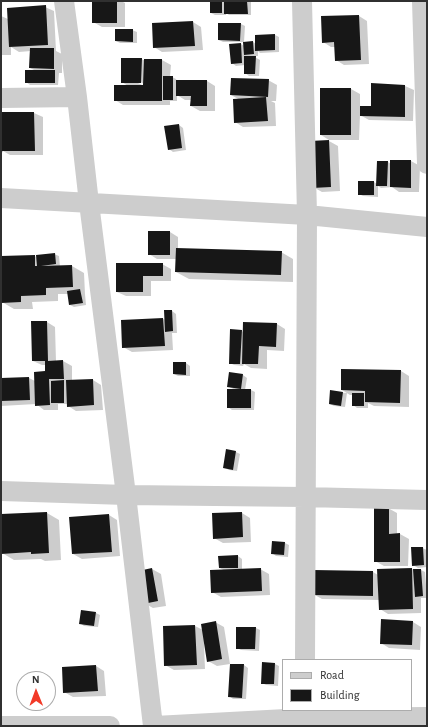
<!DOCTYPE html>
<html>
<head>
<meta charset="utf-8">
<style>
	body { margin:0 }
	#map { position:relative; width:428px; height:727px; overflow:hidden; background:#fff; font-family:"Alegreya Sans",sans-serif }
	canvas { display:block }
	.frame { position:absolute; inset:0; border:2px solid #303030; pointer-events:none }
	.legend { position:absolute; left:282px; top:659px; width:130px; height:52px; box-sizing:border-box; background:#fff; border:1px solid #acacac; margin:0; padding:5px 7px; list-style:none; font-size:12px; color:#303030 }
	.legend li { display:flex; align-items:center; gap:8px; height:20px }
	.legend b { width:20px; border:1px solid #acacac }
	.north { position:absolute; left:16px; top:671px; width:40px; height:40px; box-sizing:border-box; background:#fff; border:1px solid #acacac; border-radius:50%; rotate:359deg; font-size:11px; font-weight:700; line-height:16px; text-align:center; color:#303030 }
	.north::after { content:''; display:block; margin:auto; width:14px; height:18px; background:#f23a28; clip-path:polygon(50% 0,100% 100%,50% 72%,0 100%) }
</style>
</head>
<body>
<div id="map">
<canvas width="428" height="727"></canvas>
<div class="frame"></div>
<ul class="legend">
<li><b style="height:5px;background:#cdcdcd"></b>Road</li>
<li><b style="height:11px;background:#171717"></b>Building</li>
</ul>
<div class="north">N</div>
</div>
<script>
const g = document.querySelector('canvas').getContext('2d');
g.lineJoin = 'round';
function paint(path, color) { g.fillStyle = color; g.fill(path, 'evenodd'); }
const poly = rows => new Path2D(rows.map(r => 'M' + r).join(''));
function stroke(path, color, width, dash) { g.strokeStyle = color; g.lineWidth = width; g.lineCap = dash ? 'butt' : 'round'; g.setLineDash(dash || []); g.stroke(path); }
const shadow = poly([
	[93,1,121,1,125,3,125,27,102,27,93,22],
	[211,1,222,1,225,3,225,1,251,1,251,15,229,15,226,13,226,15,215,15,211,13],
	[45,7,54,11,56,51,62,54,62,73,59,73,58,85,30,85,26,82,36,71,30,68,31,51,19,52,11,47,11,55,1,55,1,16,8,19],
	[359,16,367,21,369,64,344,65,336,60,335,47,331,47,323,42],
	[193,22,201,27,203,50,162,52,154,47],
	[241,24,245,26,244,42,223,42,219,40],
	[132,30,137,32,137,43,120,43,116,41],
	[275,35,279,37,279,52,260,53,258,51,258,56,253,56,260,60,259,76,249,76,245,73,245,65,236,66,232,63,241,44,244,46,246,43,253,42,256,44],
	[142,59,143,60,162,60,171,65,170,77,172,77,176,79,177,81,207,81,215,86,215,111,200,111,191,106,191,100,185,100,177,95,177,101,170,101,170,105,123,105,115,100,128,86,122,82],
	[137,80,144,84,144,86,136,82],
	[268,80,277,85,276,101,271,101,275,103,276,126,243,127,235,122,240,100,231,95],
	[372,84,405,86,414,90,413,121,369,120,360,115,359,140,329,140,321,135,321,89,351,89,360,94,360,107,372,107],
	[1,113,34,113,43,117,43,155,10,155,3,151,3,152,1,153],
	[179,125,183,128,186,150,173,152,169,149],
	[329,141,338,146,340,191,322,192,313,187],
	[391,161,411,161,420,166,419,192,399,192,392,187,381,188,378,186,378,197,363,196,359,194,359,182,374,182,377,184,388,162,391,164],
	[170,232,178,237,178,249,281,252,293,259,293,282,189,279,176,272,177,259,157,259,149,254],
	[54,254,59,256,60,267,72,266,84,273,85,294,86,305,74,307,70,305,68,294,58,294,58,301,32,302,33,309,14,309,2,302,1,257,35,256,37,258],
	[162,264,171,269,171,281,151,281,151,296,126,296,117,292],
	[166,311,172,311,176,314,177,333,172,333,173,350,132,352,123,347,163,319,166,320],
	[47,322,55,327,56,361,63,361,72,366,72,381,93,380,101,385,103,410,76,411,68,406,68,404,58,404,58,410,44,410,36,404,1,406,1,379,29,378,35,381,46,372,46,365,42,365,33,361],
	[277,324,285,329,284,351,267,350,267,369,251,368,244,364,243,366,234,365,230,363,241,331,244,332],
	[186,363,190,366,190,376,178,376,174,374],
	[401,371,409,376,409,407,374,406,368,403,368,408,357,408,353,405,353,395,350,395,342,390],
	[230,374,243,375,247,378,245,390,251,390,255,392,254,410,232,410,228,407,235,390,228,386],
	[331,392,347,393,345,407,334,406,330,404],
	[227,450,236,452,240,454,237,471,229,470,225,468],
	[388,508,397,513,397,534,400,534,409,539,408,566,384,566,375,561],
	[47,513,59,520,61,560,45,561,41,559,14,560,2,553,1,515],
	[242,513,250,518,251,542,223,543,214,538],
	[109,515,117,520,120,556,82,559,73,554],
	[273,542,285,543,289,545,288,557,276,556,272,553],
	[422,548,427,550,427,567,418,568,413,565],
	[238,556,242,559,242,570,260,569,269,574,270,595,221,597,212,592,225,571,220,568],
	[152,569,161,574,166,606,153,608,144,603],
	[412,569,414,570,421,570,425,572,427,598,421,598,421,613,388,614,380,609,379,600,322,599,313,594,373,572,378,575],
	[96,613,100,615,98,627,84,626,80,623],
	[215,622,224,627,230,664,217,666,208,661,205,644,204,644,205,669,174,670,165,665,195,626,203,630],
	[413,622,421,627,420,650,389,648,381,643],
	[256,628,260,630,259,651,241,650,237,648],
	[275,664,279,666,278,686,266,685,262,683],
	[244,665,248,668,246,699,233,699,229,696],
	[96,666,104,671,106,696,73,697,64,692]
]);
const building = poly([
	[92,1,117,1,117,23,92,23],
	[210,1,222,1,222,13,210,13],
	[224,1,247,1,248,14,224,14],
	[46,5,48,45,9,47,7,8],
	[359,15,361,60,335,61,334,42,322,43,321,16],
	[193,21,195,46,153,48,152,23],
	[218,23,241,23,240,41,218,40],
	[115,29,133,29,133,42,115,41],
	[275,34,275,50,255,51,255,35],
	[253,41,254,54,244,55,243,42],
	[241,43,242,63,231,64,229,44],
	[30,48,54,48,54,69,29,68],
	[244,56,256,56,255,74,244,74],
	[121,58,142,58,141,83,121,83],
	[144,59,162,59,162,101,114,101,114,85,143,85],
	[25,70,55,70,55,83,25,83],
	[163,76,173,76,173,100,163,100],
	[231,78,269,79,268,97,230,95],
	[176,80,207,80,207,106,190,106,191,96,176,96],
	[371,83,405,85,405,117,360,116,360,106,371,106],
	[320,88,351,88,351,135,320,135],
	[266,97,268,121,234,123,233,99],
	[1,112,34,112,35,151,1,151],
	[179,124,182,148,168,150,164,126],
	[329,140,331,187,312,188,310,141],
	[390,160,411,160,411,188,390,187],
	[377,161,388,161,387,186,376,186],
	[358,181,374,181,374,195,358,195],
	[148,231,170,231,170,255,148,255],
	[176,248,282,251,281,275,175,272],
	[55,253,56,264,41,266,72,265,73,287,46,288,46,295,21,296,21,302,1,303,1,256,35,255,35,266,37,266,36,255],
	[116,263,163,263,163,276,143,276,143,292,116,292],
	[80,289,83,303,69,305,67,291],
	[164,310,172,310,173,331,165,332],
	[163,318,165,346,122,348,121,320],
	[31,321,47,321,48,361,63,360,64,379,49,379,50,405,35,406,34,372,45,371,45,361,32,361],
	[243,322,277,323,276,347,259,346,258,364,242,364],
	[230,329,242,330,240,364,229,364],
	[173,362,186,362,186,375,173,374],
	[341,369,401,370,400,403,365,402,365,391,341,390],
	[229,372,243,374,241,389,227,387],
	[29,377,30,400,1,401,1,378],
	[93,379,94,405,67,407,66,380],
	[64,380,64,403,51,403,51,381],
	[227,389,251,389,251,408,227,408],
	[330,390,343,392,341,406,329,404],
	[352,393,364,393,364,406,352,406],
	[226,449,236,451,233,470,223,468],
	[374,507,389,507,389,534,400,533,400,562,374,562],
	[47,512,49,553,31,554,31,552,1,554,1,514],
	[242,512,243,537,213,539,212,513],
	[109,514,112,552,72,554,69,517],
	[272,541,285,542,284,555,271,554],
	[411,547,423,547,424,565,412,566],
	[238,555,238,568,219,568,218,556],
	[152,568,158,601,143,604,138,571],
	[261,568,262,591,211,593,210,570],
	[412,568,413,609,379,610,377,569],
	[413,569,421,569,423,596,415,597],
	[313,570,373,571,373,596,312,595],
	[81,610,96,612,94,626,79,624],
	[381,619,413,621,412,645,380,644],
	[216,621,222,659,207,662,201,624],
	[195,625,197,665,164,666,163,626],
	[236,627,256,627,255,649,236,649],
	[262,662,275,663,274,684,261,684],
	[230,664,244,664,242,698,228,697],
	[96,665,98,691,63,693,62,667]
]);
const minor = poly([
	[64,1,77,97,89,203,126,495,153,726],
	[302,1,307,215,305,660],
	[422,1,427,164],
	[1,98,77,97],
	[1,198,307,215,427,227],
	[1,491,126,495,305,497,427,500],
	[1,726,110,726],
	[155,726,305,718,427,717]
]);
paint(shadow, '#0003');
paint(building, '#171717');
stroke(minor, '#cdcdcd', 20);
</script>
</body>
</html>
